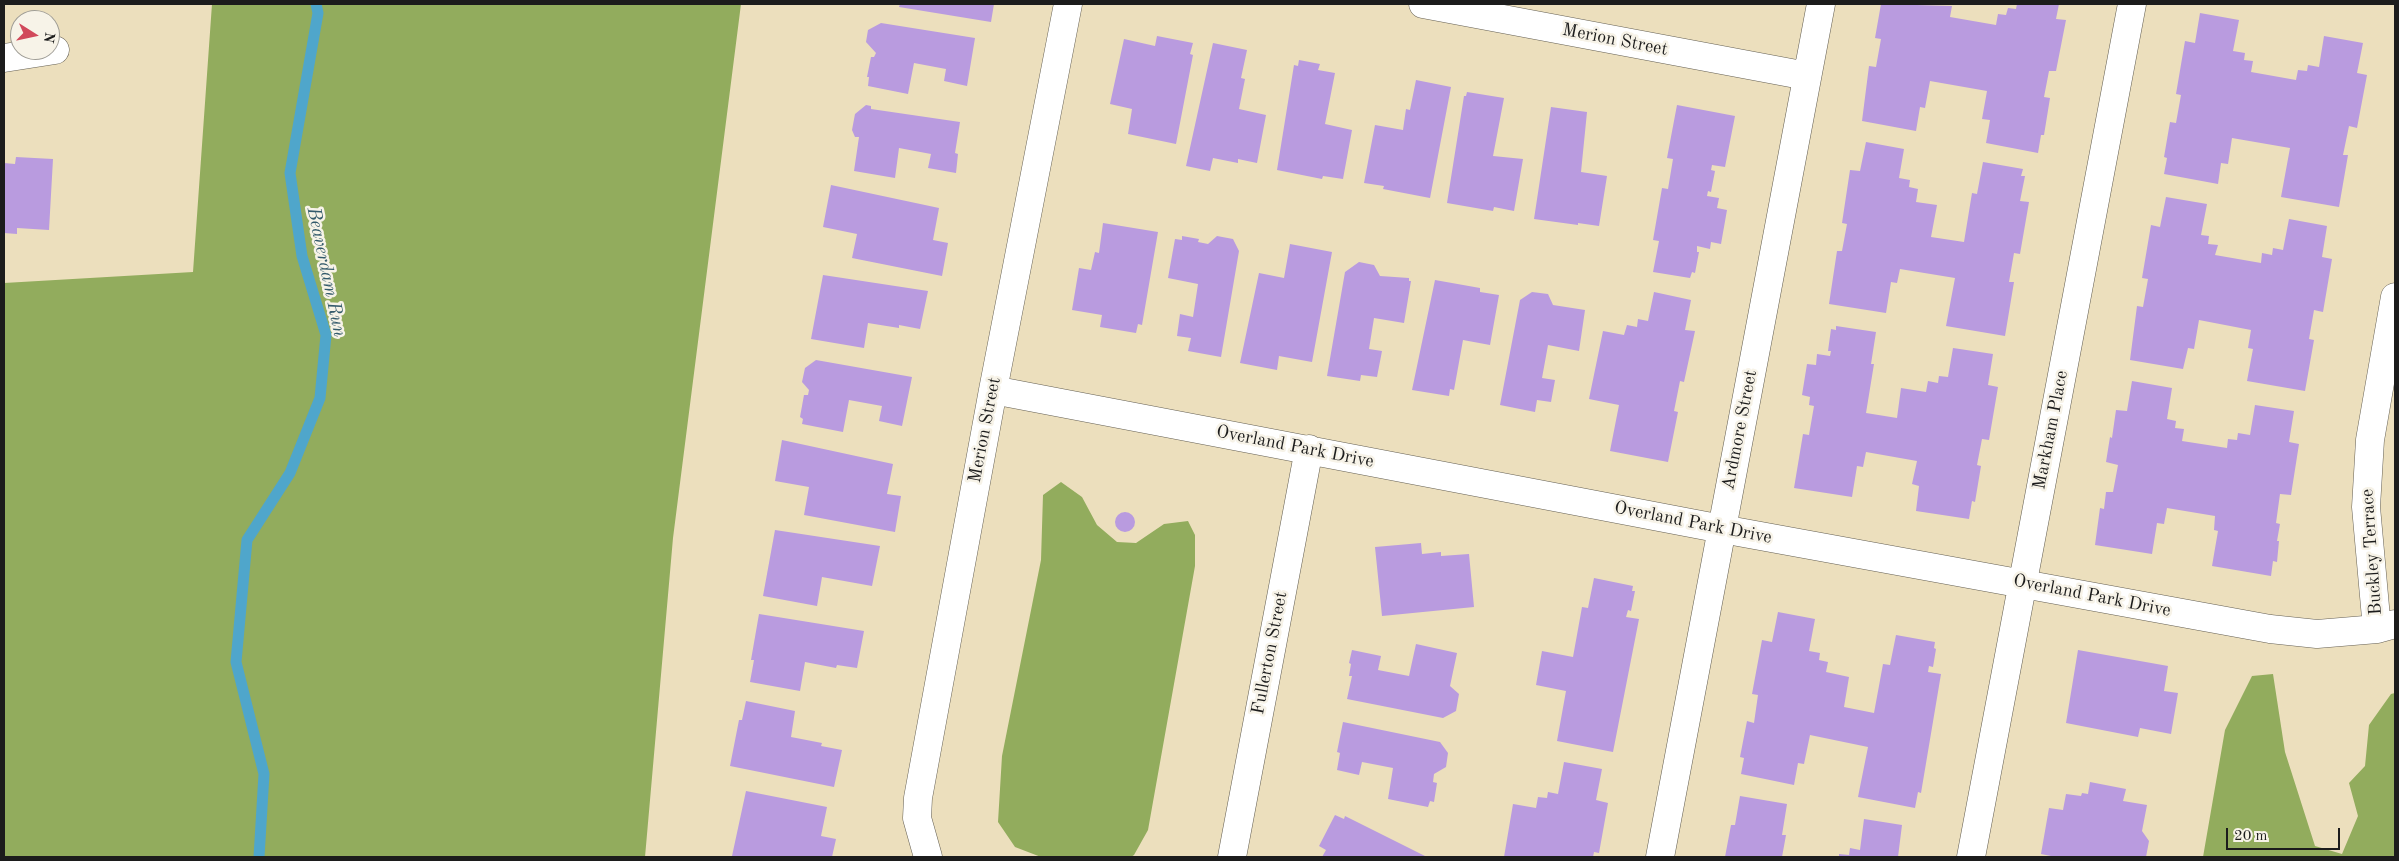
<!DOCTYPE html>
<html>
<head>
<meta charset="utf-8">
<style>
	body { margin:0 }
	#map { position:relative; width:2399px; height:861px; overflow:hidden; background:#ecdfbd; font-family:"Old Standard TT",serif }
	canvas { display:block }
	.frame { position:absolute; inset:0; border:5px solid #1c1c1c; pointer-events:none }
	.north { position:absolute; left:10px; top:10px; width:50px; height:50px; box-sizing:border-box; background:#f7f3e8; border:1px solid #9f9d96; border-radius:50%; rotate:100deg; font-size:14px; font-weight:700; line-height:20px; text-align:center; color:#1c1c1c }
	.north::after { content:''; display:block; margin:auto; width:18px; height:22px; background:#d1495b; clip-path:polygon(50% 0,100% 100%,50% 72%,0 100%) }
	.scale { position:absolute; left:2226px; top:828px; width:114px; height:22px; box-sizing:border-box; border:2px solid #1c1c1c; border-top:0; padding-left:6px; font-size:15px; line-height:18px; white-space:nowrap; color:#1c1c1c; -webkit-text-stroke:4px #f7f3e8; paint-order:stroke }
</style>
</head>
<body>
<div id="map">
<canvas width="2399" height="861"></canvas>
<div class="frame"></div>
<div class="north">N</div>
<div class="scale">20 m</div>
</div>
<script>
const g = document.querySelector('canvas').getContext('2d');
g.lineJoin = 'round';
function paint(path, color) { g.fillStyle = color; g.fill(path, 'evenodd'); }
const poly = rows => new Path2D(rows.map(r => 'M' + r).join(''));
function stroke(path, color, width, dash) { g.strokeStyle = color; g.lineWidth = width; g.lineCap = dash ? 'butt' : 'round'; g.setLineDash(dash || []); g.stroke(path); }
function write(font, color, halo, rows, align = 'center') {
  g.font = font + ' "Old Standard TT",serif'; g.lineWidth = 5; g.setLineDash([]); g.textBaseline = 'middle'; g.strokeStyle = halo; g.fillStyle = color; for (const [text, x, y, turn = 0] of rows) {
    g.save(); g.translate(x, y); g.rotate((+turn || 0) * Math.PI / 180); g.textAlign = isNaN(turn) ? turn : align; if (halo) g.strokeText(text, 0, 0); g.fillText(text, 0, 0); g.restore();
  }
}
const forest = poly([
	[212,4,741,4,673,538,645,857,4,857,4,283,193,272],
	[1061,482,1082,497,1097,525,1117,542,1136,543,1164,524,1188,521,1195,535,1195,566,1148,830,1134,855,1131,857,1041,857,1015,847,998,822,1002,756,1041,560,1043,495],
	[2273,674,2285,752,2315,846,2342,854,2358,816,2349,783,2365,766,2369,725,2391,694,2395,693,2395,857,2203,857,2225,730,2252,676]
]);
const stream = poly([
	[259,857,264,774,236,662,247,540,290,473,320,398,326,335,302,256,290,173,318,13,316,4]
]);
const building = poly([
	[900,4,994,4,991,22,899,7],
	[1881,4,1952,6,1950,17,1996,25,1998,14,2006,15,2008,8,2016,9,2017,4,2059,4,2056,19,2066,20,2056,71,2049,71,2044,97,2050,98,2044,135,2041,135,2038,153,1986,143,1990,120,1982,119,1987,91,1930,81,1925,108,1920,107,1916,131,1862,121,1869,66,1876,67,1881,39,1875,38],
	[2200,13,2239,20,2233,51,2245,53,2244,60,2253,61,2251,72,2296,80,2298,70,2307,71,2308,65,2319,67,2324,36,2363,43,2357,73,2367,75,2357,128,2349,126,2343,155,2348,155,2339,207,2281,197,2290,148,2232,138,2228,164,2221,163,2218,184,2164,174,2167,158,2164,157,2170,122,2176,123,2181,95,2176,94,2185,41,2195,43],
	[881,23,975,38,967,86,944,81,946,69,914,63,908,94,868,86,869,77,867,77,871,57,874,57,876,53,866,42,868,30],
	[1157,36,1193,43,1190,54,1193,55,1176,144,1128,134,1132,109,1110,104,1124,39,1155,46],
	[1213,43,1247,50,1241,78,1245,79,1239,109,1266,115,1257,163,1238,159,1238,163,1213,158,1210,171,1186,166],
	[1299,60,1320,64,1318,70,1335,73,1325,124,1352,130,1343,179,1323,176,1322,179,1277,170,1294,65,1298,66],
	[1416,80,1451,87,1430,198,1383,189,1384,186,1364,183,1375,125,1403,130,1406,109,1410,110],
	[1467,92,1504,98,1493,156,1523,159,1514,211,1494,207,1493,211,1447,203,1464,96,1466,96],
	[866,105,871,106,871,109,960,122,955,153,958,154,956,173,928,168,931,154,899,148,895,178,854,171,859,137,855,137,852,130,855,114],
	[1677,105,1735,116,1725,167,1712,165,1711,170,1715,171,1711,192,1708,191,1707,196,1719,198,1717,208,1727,210,1721,244,1711,242,1710,249,1697,246,1697,252,1699,252,1695,273,1692,272,1690,278,1653,272,1659,241,1653,240,1662,188,1668,189,1673,159,1667,158],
	[1551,107,1587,112,1581,172,1607,176,1599,226,1578,223,1578,225,1534,219],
	[1866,142,1904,149,1899,178,1910,180,1909,187,1918,189,1916,202,1937,205,1931,237,1964,242,1972,193,1977,194,1983,162,2023,169,2021,176,2025,176,2020,201,2029,202,2020,254,2014,253,2009,282,2014,282,2005,336,1946,326,1955,278,1900,269,1897,283,1891,282,1886,313,1829,304,1837,251,1842,251,1847,224,1842,223,1850,170,1860,171],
	[16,157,53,159,49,230,17,228,17,234,4,233,4,163,15,164],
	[831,185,939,208,933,240,948,243,942,276,852,258,857,234,823,227],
	[2166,197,2207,204,2201,235,2209,236,2208,244,2218,245,2215,255,2261,263,2262,253,2272,255,2273,248,2283,250,2289,219,2327,226,2322,257,2332,259,2323,312,2314,310,2309,339,2314,340,2305,391,2247,381,2253,349,2248,348,2251,330,2199,320,2194,349,2188,348,2183,369,2130,360,2137,306,2143,307,2148,279,2142,278,2151,225,2160,227],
	[1103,223,1158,232,1142,325,1138,324,1136,333,1100,327,1102,315,1072,310,1079,268,1091,270,1095,252,1099,253],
	[1182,236,1199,239,1198,242,1208,244,1217,236,1233,239,1239,251,1221,357,1188,351,1191,338,1177,336,1180,314,1193,317,1198,284,1168,278,1175,239,1182,240],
	[1290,244,1332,252,1312,362,1279,356,1277,370,1240,363,1259,273,1284,278],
	[1359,262,1374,265,1380,276,1409,278,1409,281,1411,281,1404,323,1374,318,1369,349,1382,351,1377,377,1361,375,1360,381,1327,376,1345,272],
	[823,275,928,291,920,329,899,325,899,328,868,323,864,348,811,339],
	[1435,280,1480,288,1480,292,1499,295,1490,345,1463,340,1454,390,1450,389,1449,396,1412,390],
	[1532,292,1548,294,1553,305,1585,310,1579,351,1548,345,1542,378,1555,380,1551,402,1537,400,1535,412,1500,405,1520,300],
	[1654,292,1691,300,1685,330,1695,331,1684,382,1680,381,1674,411,1678,412,1668,462,1610,451,1619,405,1589,399,1603,331,1624,335,1627,325,1637,327,1638,319,1648,321],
	[1836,326,1876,332,1871,364,1874,364,1866,413,1897,418,1901,388,1926,392,1928,381,1938,383,1939,376,1948,377,1953,348,1993,354,1988,385,1998,387,1989,440,1982,439,1977,465,1981,466,1975,502,1972,501,1969,519,1916,511,1919,486,1912,484,1917,461,1866,452,1863,467,1857,466,1852,497,1794,488,1803,434,1809,435,1814,406,1809,405,1810,397,1802,395,1807,364,1816,365,1817,354,1830,356,1831,351,1828,351,1831,329,1836,330],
	[816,360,912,377,902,426,879,421,882,406,849,400,843,432,802,424,803,419,800,417,804,395,808,395,809,390,802,382,805,368],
	[2132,381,2172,388,2167,419,2176,421,2175,428,2184,429,2182,441,2227,448,2228,439,2237,440,2238,433,2250,435,2255,405,2294,411,2289,442,2299,444,2291,495,2280,494,2276,523,2280,524,2277,541,2279,541,2277,562,2273,561,2271,576,2212,566,2218,531,2214,530,2215,516,2167,508,2164,524,2157,523,2152,554,2095,545,2100,508,2104,509,2106,492,2113,492,2118,465,2106,462,2110,437,2112,438,2116,410,2127,411],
	[782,440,893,464,887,494,901,496,895,532,804,515,809,487,775,481],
	'1115 522a10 10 0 1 1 20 0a10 10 0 1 1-20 0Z',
	[775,530,880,546,872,586,822,577,817,606,763,596],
	[1421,543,1422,554,1441,552,1441,556,1469,554,1474,607,1382,616,1375,547],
	[1594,578,1633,586,1632,591,1635,591,1631,611,1628,610,1626,617,1639,619,1613,752,1557,741,1566,691,1536,685,1542,651,1573,657,1582,607,1588,608],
	[1778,612,1815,619,1809,651,1820,653,1819,660,1828,662,1826,672,1849,677,1844,707,1874,713,1883,664,1890,665,1896,635,1935,642,1934,648,1936,649,1933,667,1929,666,1928,672,1941,674,1921,793,1918,792,1915,808,1858,797,1868,747,1810,735,1804,764,1798,763,1794,785,1741,774,1744,758,1740,757,1747,721,1754,723,1758,695,1752,694,1762,640,1772,642],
	[759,614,864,631,857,668,837,665,836,668,805,662,800,691,750,682,754,660,751,660],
	[1416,644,1457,653,1450,686,1459,694,1456,711,1443,718,1347,699,1352,676,1349,676,1351,664,1349,663,1352,650,1381,656,1378,670,1409,676],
	[2078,650,2168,666,2164,691,2178,693,2171,734,2140,728,2138,737,2066,723],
	[746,701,795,711,791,737,822,743,821,746,842,750,834,787,730,766,739,720,742,720],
	[1343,722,1440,742,1448,753,1446,767,1434,774,1433,782,1437,783,1434,802,1430,801,1428,807,1388,799,1393,768,1362,762,1359,775,1337,770,1340,753,1337,752],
	[1564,762,1602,769,1596,800,1608,803,1599,853,1594,852,1593,857,1504,857,1513,804,1536,808,1538,797,1547,798,1548,792,1558,794],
	[2090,782,2126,789,2123,801,2147,805,2142,831,2149,841,2146,857,2056,857,2041,854,2049,808,2063,810,2066,794,2081,796,2082,793,2088,794],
	[746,791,827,807,821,836,836,839,832,857,732,856],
	[1740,796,1787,804,1782,835,1786,835,1782,857,1725,857,1731,825,1735,825],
	[1335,815,1344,819,1345,816,1427,857,1322,857,1326,850,1319,846],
	[1864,819,1902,825,1898,857,1839,857,1839,854,1849,855,1850,848,1860,850]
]);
const minor = poly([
	[1423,4,1807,76],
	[4,58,55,50],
	[993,390,1722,529,2270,629,2317,634,2377,629,2395,624],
	[2377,629,2366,507,2370,440,2395,297],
	[928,857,917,818,918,798,993,390,1068,4],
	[1232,857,1309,449],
	[1660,857,1821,4],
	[1971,857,2132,4]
]);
const streetNames = [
	["Merion Street",1615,40,11],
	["Merion Street",985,430,-79],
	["Ardmore Street",1740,430,-79],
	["Markham Place",2051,430,-79],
	["Overland Park Drive",1295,447,11],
	["Overland Park Drive",1693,523,11],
	["Buckley Terrace",2372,552,-94],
	["Overland Park Drive",2092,596,11],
	["Fullerton Street",1270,653,-79]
];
const waterNames = [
	["Beaverdam Run",326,272,78]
];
paint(forest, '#92ac5d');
stroke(stream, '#4fa6cb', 11);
paint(building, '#b99bdf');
stroke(minor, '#656054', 29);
stroke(minor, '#fff', 28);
write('18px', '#1c1c1c', '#f7f3e8', streetNames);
write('italic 19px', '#335a6b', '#f7f3e8', waterNames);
</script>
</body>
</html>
